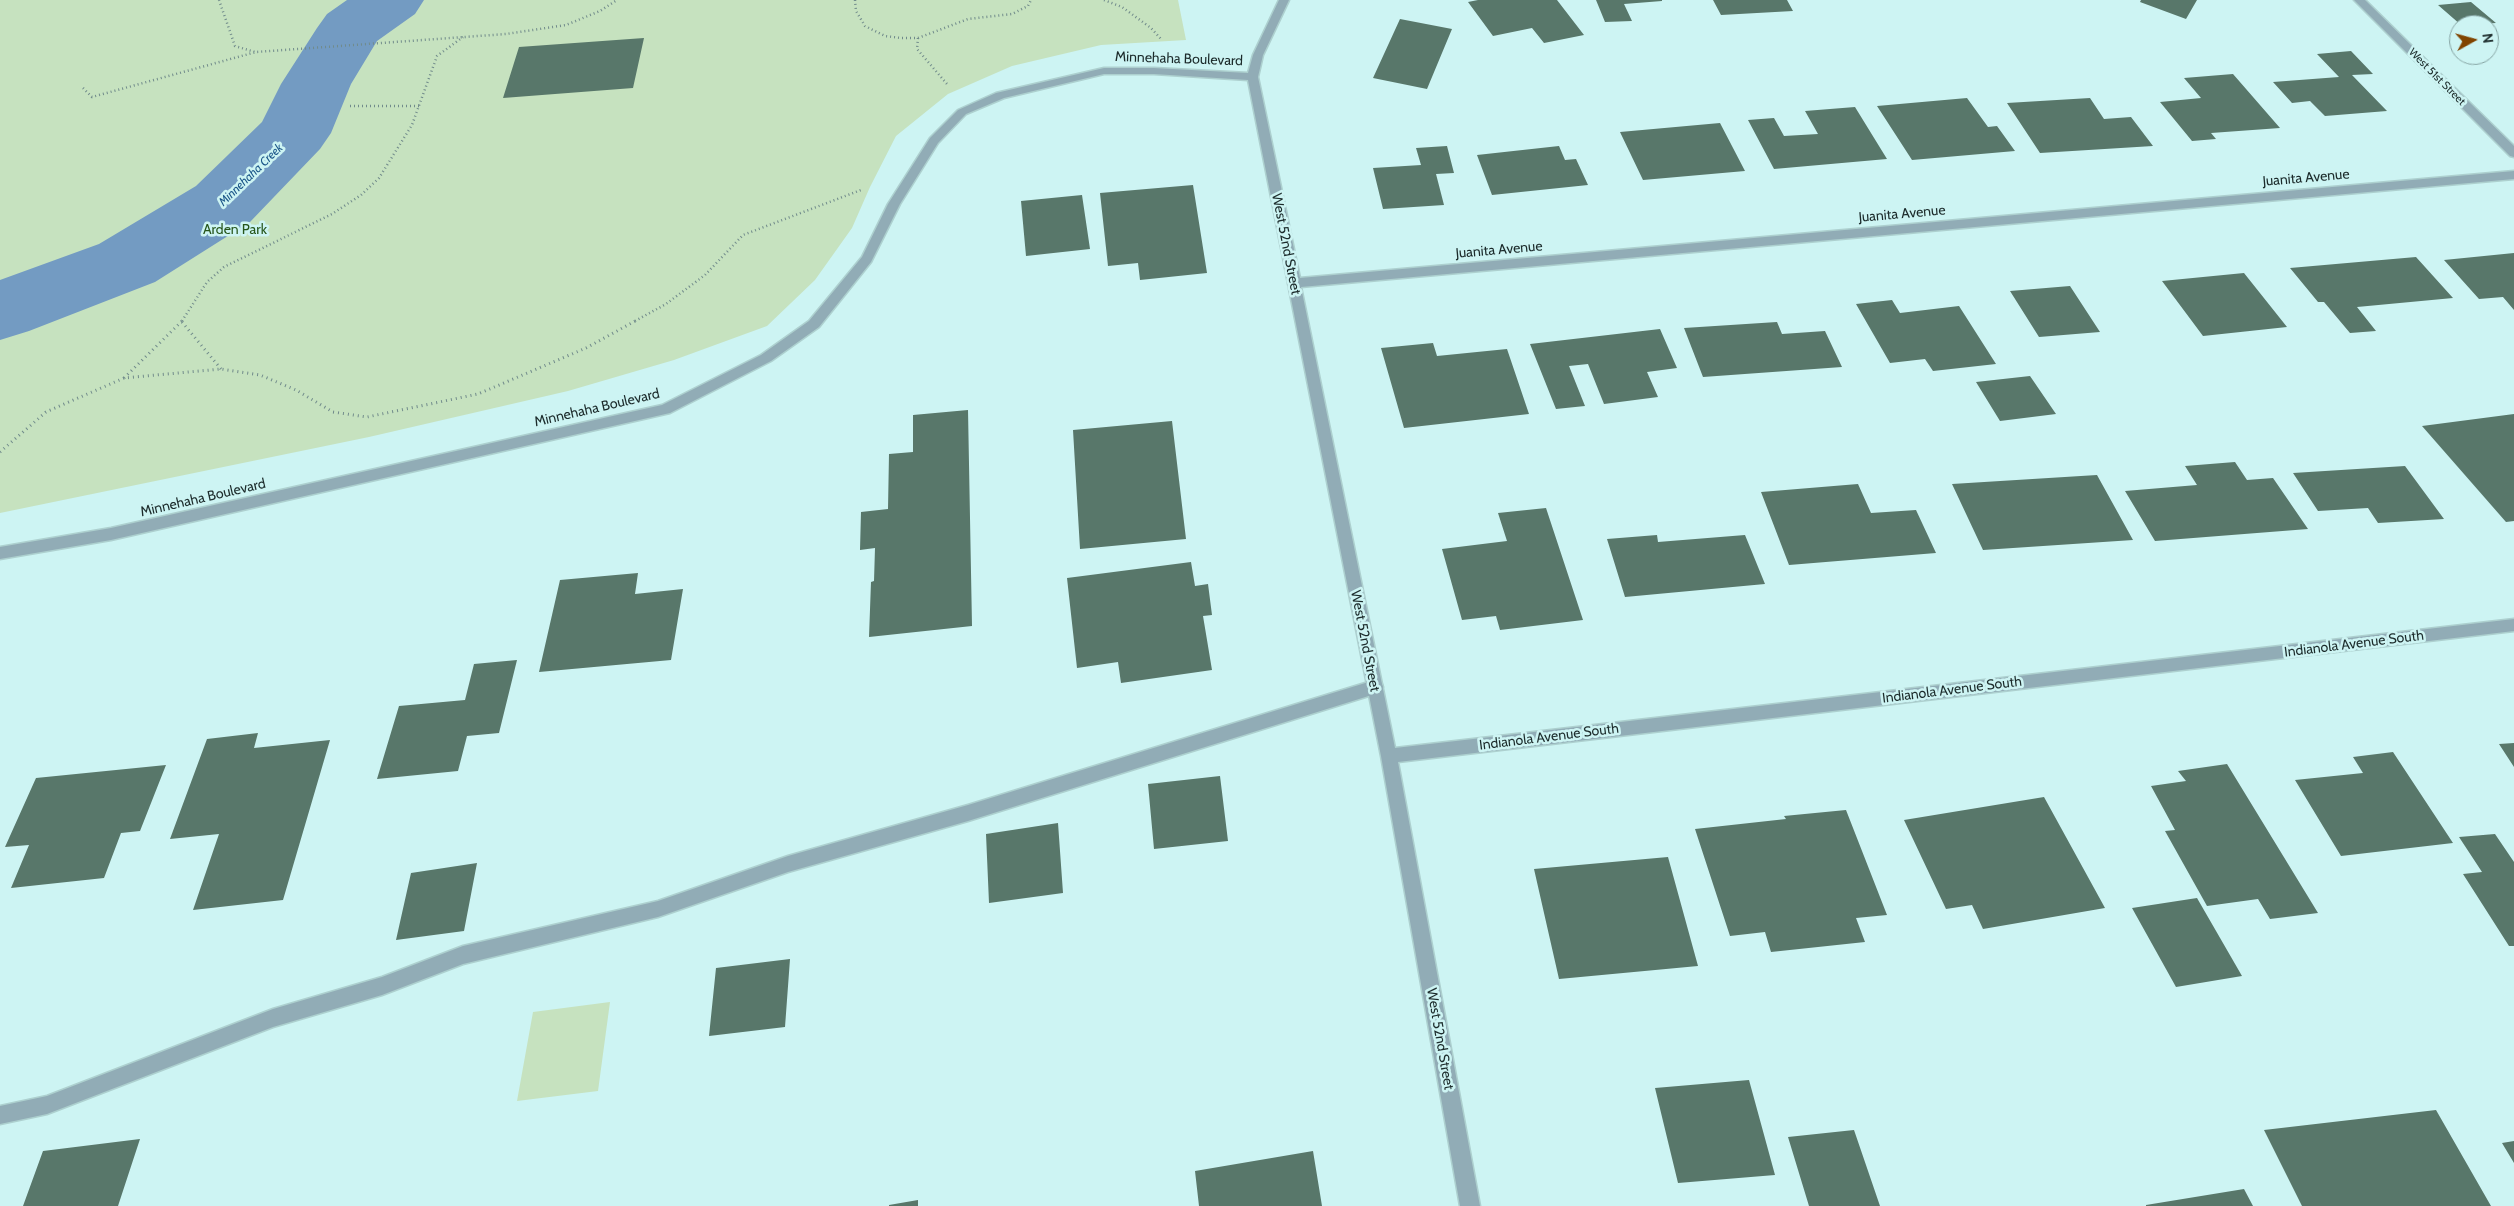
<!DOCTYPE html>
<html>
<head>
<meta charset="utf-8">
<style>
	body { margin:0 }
	#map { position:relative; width:2514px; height:1206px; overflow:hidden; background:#cdf4f3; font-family:Cabin,sans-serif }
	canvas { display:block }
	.north { position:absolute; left:2449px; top:15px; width:50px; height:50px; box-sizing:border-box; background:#cdf4f3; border:1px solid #86a4a3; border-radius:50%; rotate:83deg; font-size:14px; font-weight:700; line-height:20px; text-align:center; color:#1c2b2b }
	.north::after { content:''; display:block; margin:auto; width:18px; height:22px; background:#814400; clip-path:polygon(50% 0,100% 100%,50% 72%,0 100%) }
</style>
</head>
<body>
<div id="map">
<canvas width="2514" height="1206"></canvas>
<div class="north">N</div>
</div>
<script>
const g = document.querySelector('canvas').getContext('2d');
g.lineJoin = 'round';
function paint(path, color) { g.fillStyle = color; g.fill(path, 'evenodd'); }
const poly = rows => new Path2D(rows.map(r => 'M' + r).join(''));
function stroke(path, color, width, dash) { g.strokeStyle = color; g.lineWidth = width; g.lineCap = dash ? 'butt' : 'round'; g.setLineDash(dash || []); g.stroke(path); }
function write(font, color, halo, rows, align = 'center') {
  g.font = font + ' Cabin,sans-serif'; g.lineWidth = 5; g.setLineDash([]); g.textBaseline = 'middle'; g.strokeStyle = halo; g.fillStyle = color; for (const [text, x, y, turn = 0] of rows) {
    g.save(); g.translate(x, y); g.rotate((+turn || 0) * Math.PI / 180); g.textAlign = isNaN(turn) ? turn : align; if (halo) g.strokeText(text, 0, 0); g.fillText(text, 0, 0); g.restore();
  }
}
const green = poly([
	[0,0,1178,0,1186,40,1101,45,1012,66,948,94,896,136,870,187,852,228,815,280,767,326,674,360,568,391,369,437,0,513],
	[610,1002,598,1091,517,1101,533,1012]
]);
const river = poly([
	[347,0,424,0,415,14,377,41,351,84,331,133,320,149,250,222,155,282,29,331,0,340,0,280,99,244,196,186,262,122,281,84,317,28,327,14,347,0]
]);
const building = poly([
	[1478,0,1557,0,1584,35,1544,43,1532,28,1493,36,1468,2],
	[1596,0,1662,0,1662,1,1624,4,1632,21,1605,22],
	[1713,0,1787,0,1793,11,1721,15],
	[2141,0,2197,0,2186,19,2140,2],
	[2471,2,2496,23,2461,25,2438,5],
	[1400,19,1452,29,1427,89,1373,78],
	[644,38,633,88,503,98,519,47],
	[2351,51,2373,74,2352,75,2387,111,2325,116,2310,101,2292,103,2273,82,2339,77,2317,54],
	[2233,74,2280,128,2211,133,2216,139,2192,141,2160,102,2201,98,2184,78],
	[1967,98,1988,127,1997,126,2015,151,1912,160,1877,106],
	[2090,98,2104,119,2131,117,2153,146,2040,153,2007,103],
	[1855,107,1887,159,1774,169,1748,120,1774,118,1784,136,1818,134,1805,111],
	[1720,123,1745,171,1643,180,1620,132],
	[1447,146,1454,173,1436,174,1444,205,1383,209,1373,168,1421,165,1416,148],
	[1559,146,1565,160,1576,159,1588,185,1492,195,1477,155],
	[1193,185,1207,273,1140,280,1138,263,1108,266,1100,193],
	[1082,195,1090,249,1026,256,1021,201],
	[2514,253,2514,310,2503,297,2479,299,2444,260],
	[2416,257,2453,298,2357,307,2376,331,2350,333,2324,302,2318,302,2290,268],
	[2244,273,2287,327,2203,336,2162,281],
	[2070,286,2100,332,2039,337,2010,291],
	[1892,300,1900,313,1959,306,1996,364,1933,371,1925,359,1890,363,1856,304],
	[1777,322,1782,334,1825,331,1842,367,1703,377,1684,328],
	[1660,329,1677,368,1647,372,1658,397,1604,404,1588,364,1569,366,1585,406,1556,409,1530,344],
	[1433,343,1437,356,1507,349,1529,414,1404,428,1381,348],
	[2030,376,2056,414,2000,421,1976,382],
	[968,410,972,626,869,637,871,582,874,581,875,548,860,550,861,512,888,509,889,454,913,452,913,415],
	[2514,414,2514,521,2506,522,2422,426],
	[1172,421,1186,539,1080,549,1073,430],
	[2235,462,2247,480,2273,478,2308,529,2155,541,2125,491,2197,485,2185,466],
	[2405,466,2444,519,2378,523,2368,508,2318,511,2293,473],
	[2097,475,2133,540,1983,550,1952,484],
	[1858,484,1871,513,1916,510,1936,553,1789,565,1761,492],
	[1546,508,1583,620,1500,630,1496,616,1462,620,1442,549,1507,541,1498,513],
	[1657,535,1658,542,1745,535,1765,584,1625,597,1607,539],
	[1191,562,1195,586,1208,584,1212,615,1203,616,1212,670,1121,683,1118,662,1077,668,1067,578],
	[638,573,635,594,683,589,671,660,539,672,560,580],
	[517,660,499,733,467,736,458,771,377,779,399,706,465,700,474,664],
	[258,733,254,748,330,740,283,900,193,910,219,834,170,839,207,739],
	[2514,743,2514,767,2499,744],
	[2393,752,2453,843,2341,856,2295,780,2363,773,2353,757],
	[2227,764,2318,913,2270,919,2258,899,2207,906,2165,831,2175,830,2151,786,2186,781,2178,771],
	[166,765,140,831,121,833,104,878,11,888,29,845,5,847,36,778],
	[1220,776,1228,841,1154,849,1148,784],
	[2044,797,2105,908,1983,929,1972,905,1946,909,1904,820],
	[1846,810,1887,915,1856,918,1865,942,1771,952,1765,932,1730,936,1695,829,1786,819,1784,816],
	[1058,823,1063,893,989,903,986,834],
	[2495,834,2514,862,2514,946,2509,946,2463,874,2482,872,2459,837],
	[1668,857,1698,966,1559,979,1534,869],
	[477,863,464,931,396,940,411,873],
	[2197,898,2242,976,2176,987,2132,908],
	[790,959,785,1027,709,1036,716,968],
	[1749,1080,1775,1175,1678,1183,1655,1088],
	[2436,1110,2491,1206,2302,1206,2264,1130],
	[1854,1130,1880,1206,1809,1206,1788,1137],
	[140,1139,118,1206,23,1206,43,1151],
	[2514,1141,2514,1163,2502,1143],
	[1313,1151,1322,1206,1199,1206,1195,1171],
	[2244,1189,2253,1206,2146,1206,2146,1205],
	[918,1200,918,1206,889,1206,889,1205]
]);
const pathFar1 = poly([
	[219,0,235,46,255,52],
	[855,0,856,11,865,26,885,36,901,38,918,38,968,19,1012,14,1028,6,1031,0],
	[1104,0,1122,7,1151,28,1161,39],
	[918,38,917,49,947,84],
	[83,88,92,97,256,52,506,34,566,25,600,11,617,0],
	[350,106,419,106],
	[182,321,207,282,224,267,332,214,361,195,379,178,412,125,437,56,463,37],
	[635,321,666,304,705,275,743,235,861,190]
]);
const path = poly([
	[182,322,221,369],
	[124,378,183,320],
	[0,452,46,412,124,378,221,369,260,375,296,390,333,412,367,417,478,394,586,348,637,320]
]);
const lane = poly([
	[1375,680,1381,682,1383,687,1381,692,1375,694,968,821,788,872,658,917,463,964,382,995,273,1027,47,1114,0,1124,0,1106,47,1096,273,1009,382,977,463,946,658,901,788,856,968,805,1375,680]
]);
const street = poly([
	[1279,0,1289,0,1263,55,1258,77,1300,278,2514,171,2514,179,1301,287,1395,748,2514,619,2514,631,1398,762,1480,1206,1460,1206,1381,756,1248,80,1154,74,1104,74,1004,98,966,114,938,143,900,204,871,262,819,327,771,361,670,413,111,540,0,559,0,547,111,528,662,405,761,355,809,321,862,257,888,204,930,138,958,110,996,93,1104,68,1154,68,1248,73,1253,55,1279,0],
	[2354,0,2365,0,2514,146,2514,157,2510,156,2354,0]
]);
const farStreetnames = [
	["West 51st Street",2437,77,45]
];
const farWaternames = [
	["Minnehaha Creek",251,175,-44]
];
const streetNames = [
	["Minnehaha Boulevard",1179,59,2],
	["Juanita Avenue",2306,178,-5],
	["Juanita Avenue",1902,214,-5],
	["West 52nd Street",1286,244,79],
	["Juanita Avenue",1499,250,-5],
	["Minnehaha Boulevard",597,408,-13],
	["Minnehaha Boulevard",203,498,-13],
	["West 52nd Street",1365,641,79],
	["Indianola Avenue South",2354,644,-7],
	["Indianola Avenue South",1952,690,-7],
	["Indianola Avenue South",1549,737,-7],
	["West 52nd Street",1440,1039,80]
];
const parkNames = [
	["Arden Park",235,230]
];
paint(green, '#c6e2bf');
paint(river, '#739bc2');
paint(building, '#58776a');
stroke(lane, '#add0cf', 3);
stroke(street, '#add0cf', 3);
stroke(pathFar1, '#718b8b', 2.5, [1, 3]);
stroke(path, '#718b8b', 3, [1, 4]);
paint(lane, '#91acb6');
paint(street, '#91acb6');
write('11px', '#1c2b2b', '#cdf4f3', farStreetnames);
write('italic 12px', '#1a5588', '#cdf4f3', farWaternames);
write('14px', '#1c2b2b', '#cdf4f3', streetNames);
write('14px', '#27561b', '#cdf4f3', parkNames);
</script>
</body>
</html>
